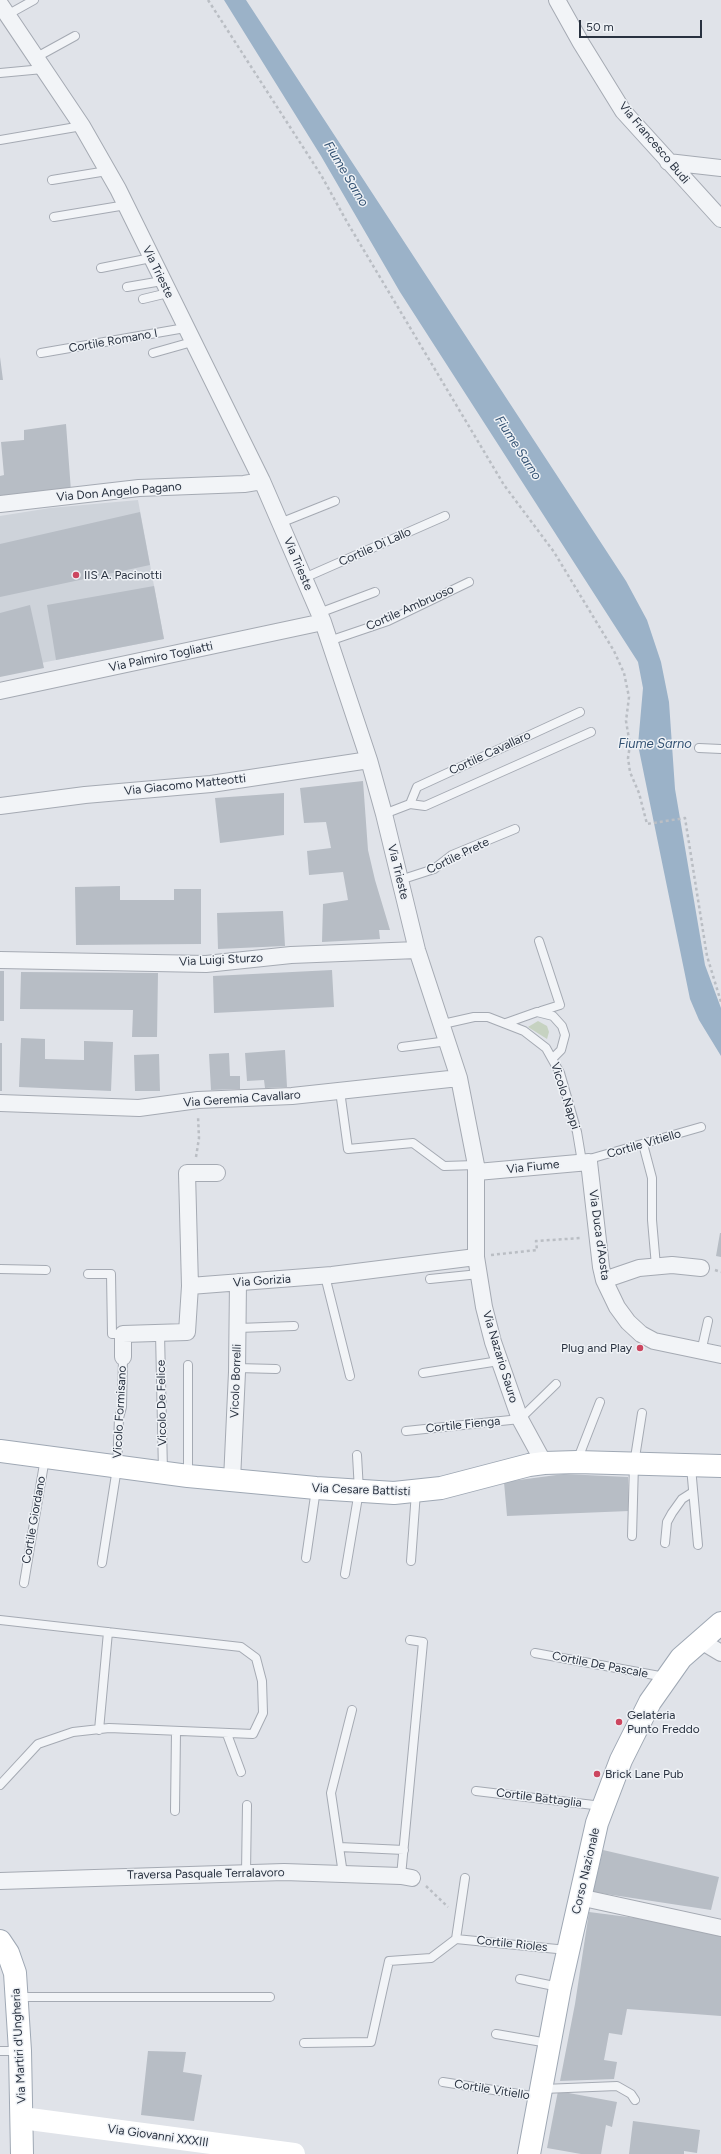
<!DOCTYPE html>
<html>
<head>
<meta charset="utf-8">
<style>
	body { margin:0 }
	#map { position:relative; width:721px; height:2154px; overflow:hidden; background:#e0e3e9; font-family:Figtree,sans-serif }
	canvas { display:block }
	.scale { position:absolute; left:579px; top:20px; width:123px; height:18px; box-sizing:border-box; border:2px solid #293240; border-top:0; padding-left:5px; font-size:12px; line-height:14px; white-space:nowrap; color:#293240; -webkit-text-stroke:3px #eff2f6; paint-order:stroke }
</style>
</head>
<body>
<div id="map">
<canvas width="721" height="2154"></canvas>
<div class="scale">50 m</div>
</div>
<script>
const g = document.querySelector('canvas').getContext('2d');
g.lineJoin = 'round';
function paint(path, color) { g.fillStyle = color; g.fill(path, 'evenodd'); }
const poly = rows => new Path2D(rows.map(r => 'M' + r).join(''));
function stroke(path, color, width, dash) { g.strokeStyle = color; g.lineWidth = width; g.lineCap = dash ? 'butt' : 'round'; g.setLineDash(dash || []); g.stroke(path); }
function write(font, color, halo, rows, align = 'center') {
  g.font = font + ' Figtree,sans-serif'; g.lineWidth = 3; g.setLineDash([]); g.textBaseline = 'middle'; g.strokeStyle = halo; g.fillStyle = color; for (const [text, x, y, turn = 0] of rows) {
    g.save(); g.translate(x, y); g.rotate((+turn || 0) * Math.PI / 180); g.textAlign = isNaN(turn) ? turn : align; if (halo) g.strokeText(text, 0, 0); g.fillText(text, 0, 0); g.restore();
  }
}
const built = poly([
	[138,500,164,639,0,671,0,516,50,508]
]);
const green = poly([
	[538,1021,547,1026,549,1032,547,1039,528,1027]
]);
const water = poly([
	[224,0,246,0,626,581,647,620,661,662,669,702,675,789,705,965,721,1008,721,1056,699,1020,690,999,638,745,643,688,638,662,400,292,321,156]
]);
const building = poly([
	[0,357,3,380,0,380],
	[66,424,71,491,0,499,0,476,4,475,1,442,24,440,24,430],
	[140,512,150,565,0,597,0,544],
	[154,586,164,639,56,660,47,605],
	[30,605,44,668,0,677,0,613],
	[363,781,368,850,375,880,390,930,379,930,380,939,322,942,323,904,348,900,343,872,309,875,307,851,331,848,326,822,304,823,300,788],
	[284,793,284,835,220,843,215,798],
	[120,886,120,900,174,900,174,889,201,889,201,944,76,945,75,887],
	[283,911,285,946,218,949,217,913],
	[332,970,334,1007,214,1013,213,976],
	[0,971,4,971,4,1021,0,1021],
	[21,972,158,973,157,1037,132,1037,133,1010,20,1009],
	[21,1038,45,1039,45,1059,84,1060,84,1041,113,1042,111,1091,19,1087],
	[0,1043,2,1043,2,1091,0,1091],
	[285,1050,287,1087,265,1088,264,1080,247,1081,245,1053],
	[229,1053,230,1076,240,1076,240,1089,211,1090,209,1054],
	[159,1054,160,1091,135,1091,134,1055],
	[720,1233,721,1233,721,1257,716,1256],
	[564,1474,628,1477,629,1511,507,1516,504,1482],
	[603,1850,719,1877,711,1910,593,1892],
	[589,1912,691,1925,721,1934,721,2016,627,2009,622,2035,609,2033,604,2060,617,2062,614,2079,560,2081,575,2004],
	[148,2051,186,2052,183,2072,202,2075,194,2121,141,2115],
	[558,2091,617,2102,612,2127,606,2125,601,2154,581,2154,547,2148],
	[633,2121,700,2130,697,2153,684,2151,684,2154,629,2154]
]);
const path = poly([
	[208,0,321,175,347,222,504,485,554,552,614,651,624,673,629,697,626,721,630,745,628,758,630,772,639,793,647,824,685,818,707,956,721,1002],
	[196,1157,199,1138,198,1116],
	[491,1255,537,1250,536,1241,581,1238],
	[715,1270,721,1272],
	[426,1886,448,1907]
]);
const service = poly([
	[7,15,34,0],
	[35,58,75,36],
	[0,73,43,69],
	[0,140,82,126],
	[52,180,107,171],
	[54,217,126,205],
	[101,268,151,258],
	[127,287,162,281],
	[143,299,168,293],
	[41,353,185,328],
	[153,353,192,342],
	[280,523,335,501],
	[304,578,445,516],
	[319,613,375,592],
	[329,641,388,621,469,582],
	[699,748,721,749],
	[410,804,417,787,580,712],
	[384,814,410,804,425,806,591,732],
	[400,880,434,869,452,855,515,829],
	[539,941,560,1005,541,1011],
	[506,1023,537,1012,553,1016,562,1026,565,1035,561,1050,553,1058],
	[443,1024,474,1017,488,1017,524,1031,546,1048,560,1073,577,1132,582,1162],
	[402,1047,448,1041],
	[340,1091,348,1149,413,1143,444,1166,476,1165],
	[643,1144,652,1178,652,1220,656,1266],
	[589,1162,593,1158,701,1127],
	[0,1269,46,1270],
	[88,1274,111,1274,112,1334,123,1334],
	[325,1276,350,1376],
	[430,1279,479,1274],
	[238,1328,294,1326],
	[160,1333,163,1472],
	[701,1352,708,1321],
	[188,1365,188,1475],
	[237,1368,276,1369],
	[423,1373,499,1361],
	[406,1431,520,1419,556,1384],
	[577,1461,600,1402],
	[691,1467,698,1545],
	[632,1536,634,1464,642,1413],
	[665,1543,667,1522,672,1513,682,1499,693,1492],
	[306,1558,316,1489],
	[411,1561,416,1492],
	[102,1563,117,1468,119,1418,122,1407,123,1357],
	[345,1574,359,1491,357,1455],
	[24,1583,45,1458],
	[0,1620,241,1647,256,1658,262,1681,263,1713,253,1734,109,1728,73,1732,38,1744,0,1785],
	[535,1653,665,1677],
	[99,1730,108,1632],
	[227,1734,241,1772],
	[476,1791,602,1806],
	[175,1811,176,1732],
	[339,1847,404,1850],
	[246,1873,247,1805],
	[343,1874,331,1793,352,1710],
	[401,1876,423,1642,410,1640],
	[465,1878,456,1939,567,1950],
	[520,1979,559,1987],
	[17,1997,270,1997],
	[496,2034,548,2043],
	[304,2043,371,2042,389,1961,431,1958,456,1939],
	[0,2051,19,2051],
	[443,2082,538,2097],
	[543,2089,617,2086,631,2094,635,2100]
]);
const minor = poly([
	[557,0,581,43,623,111,721,219],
	[0,4,82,126,118,189,262,481,323,622,369,760,384,814,417,950,459,1078,476,1165,476,1257,484,1307,493,1342,520,1419,544,1463],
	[668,162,721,168],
	[0,504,139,488,244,484,262,481],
	[0,691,323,622],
	[0,806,85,795,211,784,369,760],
	[0,960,206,964,291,955,417,950],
	[0,1103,139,1108,198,1100,292,1096,459,1078],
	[477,1172,589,1162,601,1267,604,1280,617,1307,628,1322,641,1334,654,1341,721,1355],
	[217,1173,187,1173,190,1286,332,1275,476,1257],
	[604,1280,639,1268,672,1265,701,1268],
	[123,1357,123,1334,187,1332,190,1286],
	[232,1480,237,1372,238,1282],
	[701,1641,721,1653],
	[0,1881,284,1872,401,1876,412,1878],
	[579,1897,721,1928]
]);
const secondary = poly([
	[22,2118,294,2154]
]);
const primary = poly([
	[0,1451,188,1476,316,1488,394,1493,441,1488,529,1465,544,1463,577,1462,721,1466],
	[0,1941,8,1953,15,1973,20,2051,22,2154],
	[529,2154,560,1987,597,1823,621,1760,650,1702,681,1658,721,1623]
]);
const markers = [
	[76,575,4,"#cc465f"],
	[640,1348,4,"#cc465f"],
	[619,1722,4,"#cc465f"],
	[597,1774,4,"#cc465f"]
];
const streetNames = [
	["Via Francesco Budi",654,143,50],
	["Via Trieste",158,272,64],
	["Cortile Romano I",113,341,-10],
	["Via Don Angelo Pagano",119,492,-5],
	["Cortile Di Lallo",375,547,-24],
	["Via Trieste",298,564,67],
	["Cortile Ambruoso",410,608,-24],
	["Via Palmiro Togliatti",161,657,-12],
	["Cortile Cavallaro",490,753,-25],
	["Via Giacomo Matteotti",185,785,-6],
	["Cortile Prete",458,856,-26],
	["Via Trieste",398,872,76],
	["Via Luigi Sturzo",221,960,-3],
	["Vicolo Nappi",565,1096,72],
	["Via Geremia Cavallaro",242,1099,-4],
	["Cortile Vitiello",644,1144,-16],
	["Via Fiume",533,1167,-6],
	["Via Duca d'Aosta",599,1235,82],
	["Via Gorizia",262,1281,-4],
	["Via Nazario Sauro",500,1357,73],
	["Vicolo Borrelli",236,1381,-88],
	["Vicolo De Felice",162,1403,-91],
	["Vicolo Formisano",120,1412,-87],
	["Cortile Fienga",463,1425,-6],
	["Via Cesare Battisti",361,1490,2],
	["Cortile Giordano",34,1520,-80],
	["Cortile De Pascale",600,1665,11],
	["Cortile Battaglia",539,1798,7],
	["Corso Nazionale",586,1871,-77],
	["Traversa Pasquale Terralavoro",206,1874,-1],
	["Cortile Rioles",512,1944,6],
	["Via Martiri d'Ungheria",19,2046,-93],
	["Cortile Vitiello",492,2090,9],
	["Via Giovanni XXXIII",158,2136,8]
];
const poiNames = [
	["IIS A. Pacinotti",84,575],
	["Plug and Play",632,1348,"right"],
	["Gelateria",627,1715],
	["Punto Freddo",627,1729],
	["Brick Lane Pub",605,1774]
];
const waterNames = [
	["Fiume Sarno",346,174,59],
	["Fiume Sarno",518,448,57],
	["Fiume Sarno",655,744]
];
paint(built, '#ced3da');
paint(green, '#c6d2c1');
paint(water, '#9bb2c8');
paint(building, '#b7bdc5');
stroke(service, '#a5aab3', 10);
stroke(minor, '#a5aab3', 18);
stroke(primary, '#9fa8b4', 24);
stroke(path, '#babec4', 2.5, [3, 3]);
stroke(service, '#f2f4f7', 8);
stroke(minor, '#f2f4f7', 16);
stroke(secondary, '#fff', 22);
stroke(primary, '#fff', 22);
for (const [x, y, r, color] of markers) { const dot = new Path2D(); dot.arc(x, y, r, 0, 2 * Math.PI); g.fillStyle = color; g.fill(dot); stroke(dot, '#eff2f6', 1.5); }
write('12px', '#293240', '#eff2f6', streetNames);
write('12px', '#293240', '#eff2f6', poiNames, 'left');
write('italic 13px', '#335273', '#eff2f6', waterNames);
</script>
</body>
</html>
